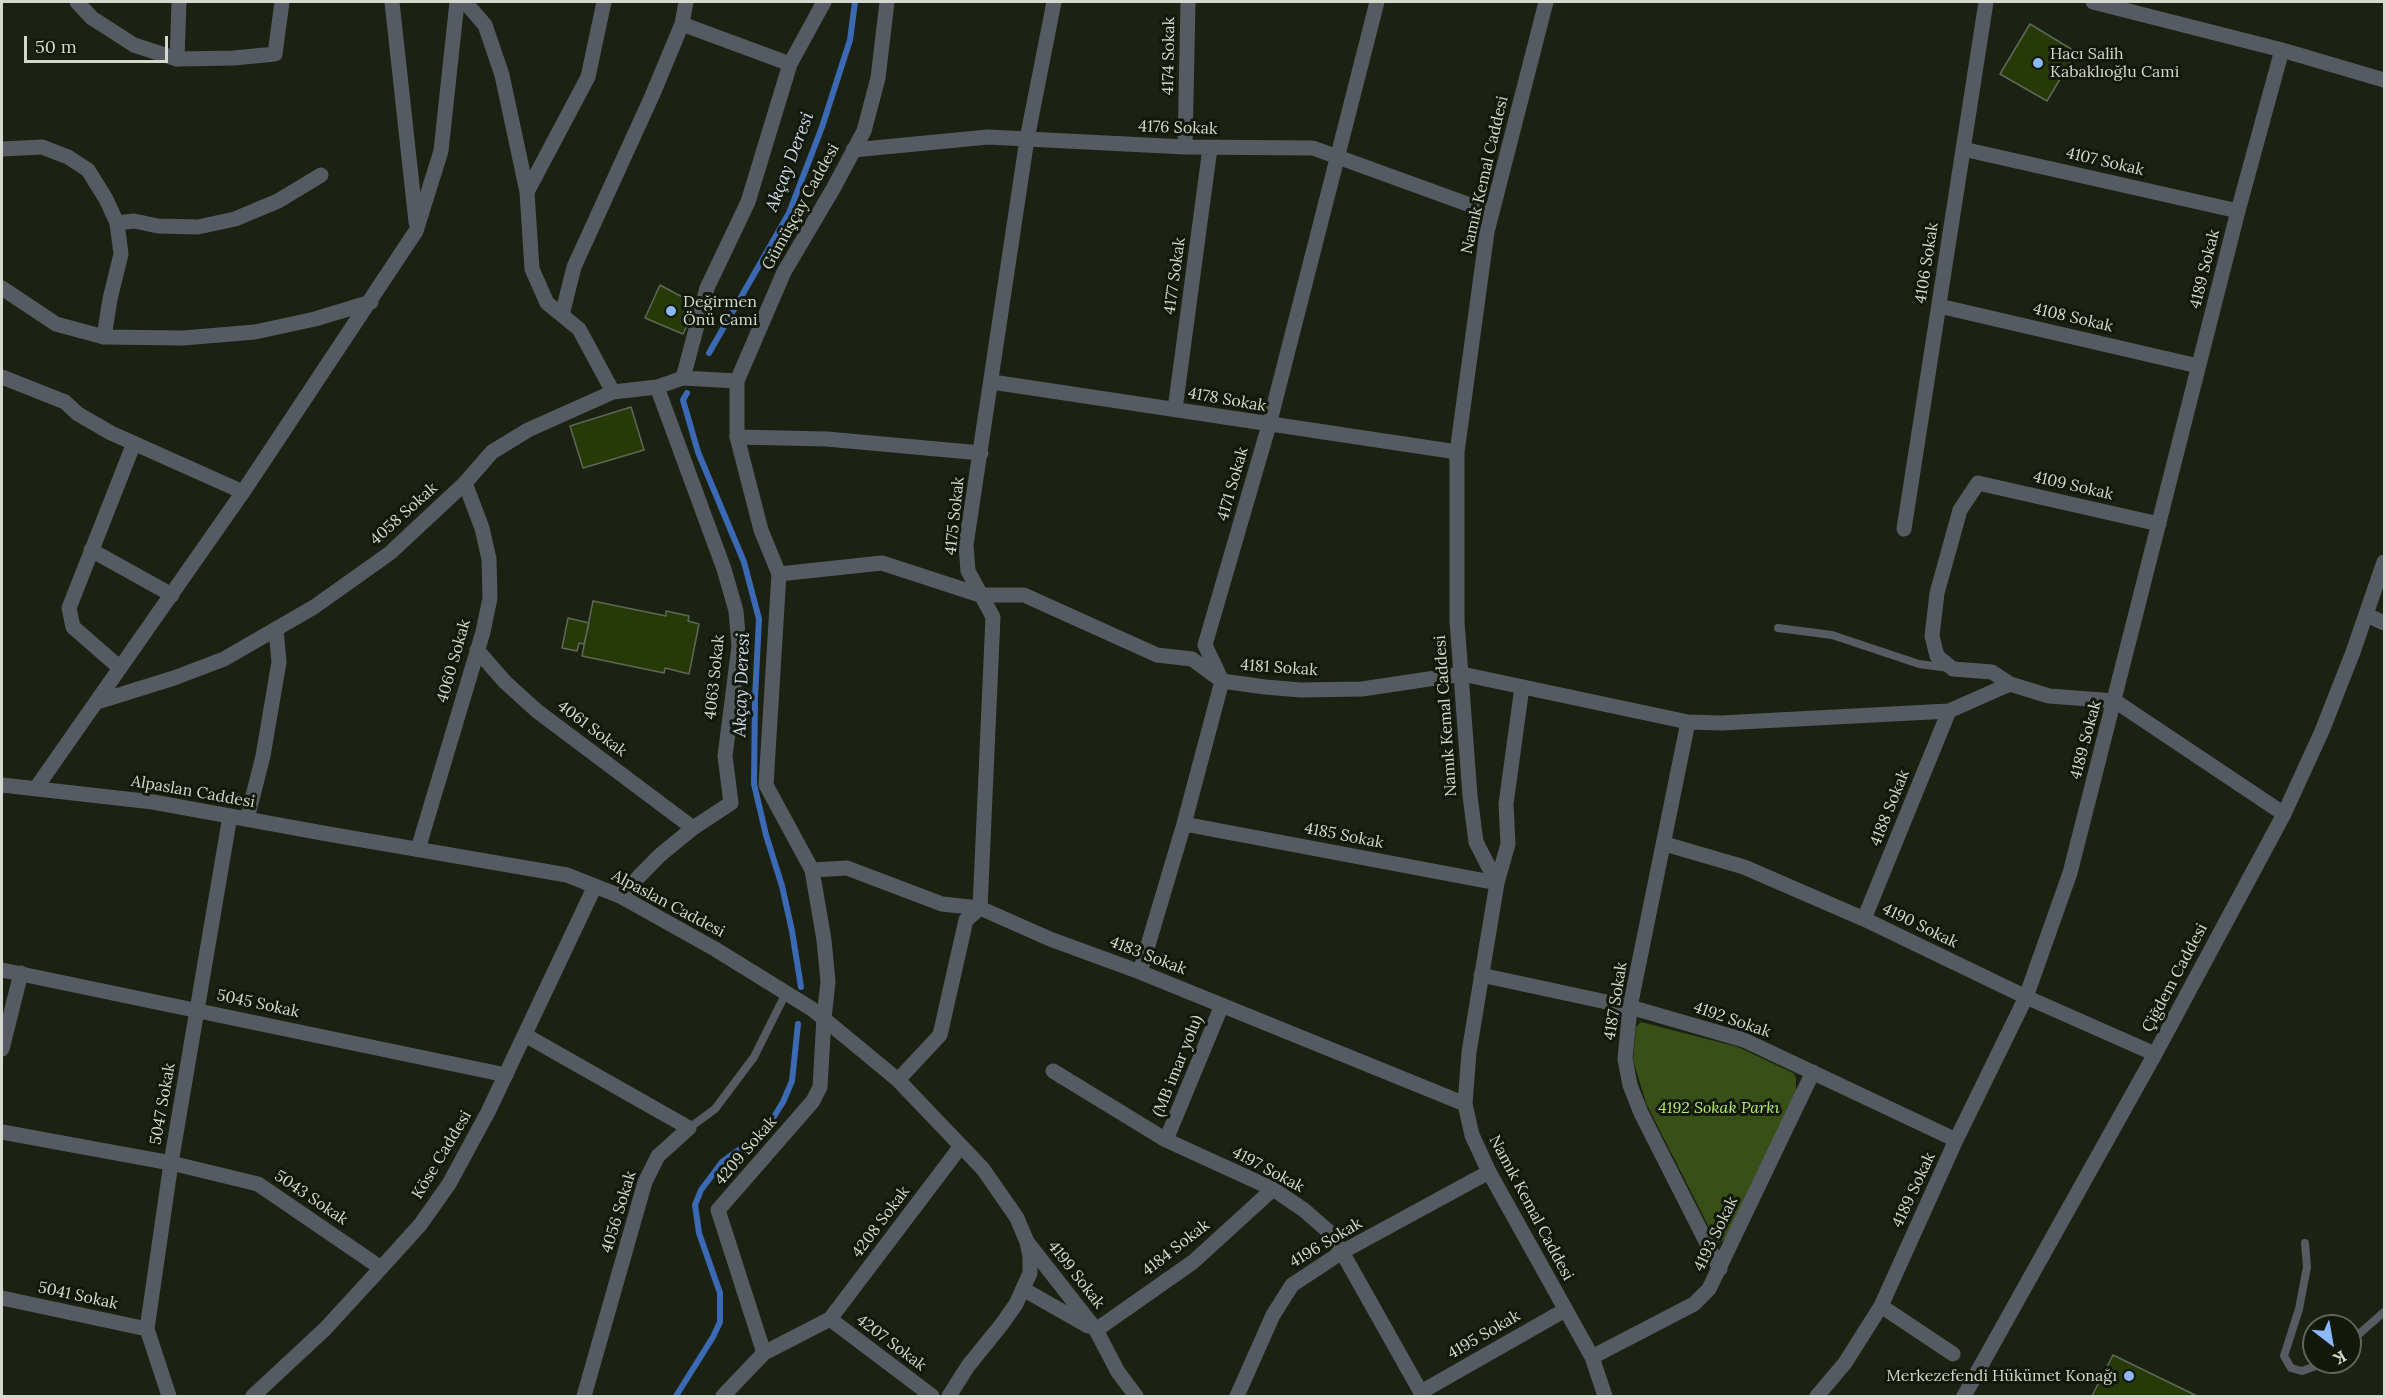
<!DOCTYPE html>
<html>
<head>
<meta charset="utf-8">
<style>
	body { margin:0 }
	#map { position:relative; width:2386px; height:1398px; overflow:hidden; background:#1b2213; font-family:Lora,serif }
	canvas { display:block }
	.frame { position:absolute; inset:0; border:3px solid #d3d9cf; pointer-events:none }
	.north { position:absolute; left:2302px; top:1314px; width:60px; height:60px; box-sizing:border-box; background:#12190a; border:2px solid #5f6659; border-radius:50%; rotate:149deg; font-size:16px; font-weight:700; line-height:24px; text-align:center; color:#d3d9cf }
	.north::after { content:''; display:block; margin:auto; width:21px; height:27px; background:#8eb8fd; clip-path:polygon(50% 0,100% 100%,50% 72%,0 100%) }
	.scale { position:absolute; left:24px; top:36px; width:144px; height:27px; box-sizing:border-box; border:3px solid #d3d9cf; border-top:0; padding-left:8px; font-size:18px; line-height:21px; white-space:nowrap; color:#d3d9cf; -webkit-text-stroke:4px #12190a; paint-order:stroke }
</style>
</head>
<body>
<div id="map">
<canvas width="2386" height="1398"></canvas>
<div class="frame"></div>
<div class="north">K</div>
<div class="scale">50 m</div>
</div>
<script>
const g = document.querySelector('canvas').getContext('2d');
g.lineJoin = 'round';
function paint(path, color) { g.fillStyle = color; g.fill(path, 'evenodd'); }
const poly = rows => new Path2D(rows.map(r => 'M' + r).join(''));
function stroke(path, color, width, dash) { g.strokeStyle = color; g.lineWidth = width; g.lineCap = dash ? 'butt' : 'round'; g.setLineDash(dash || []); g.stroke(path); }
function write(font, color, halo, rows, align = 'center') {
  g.font = font + ' Lora,serif'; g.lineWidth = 6; g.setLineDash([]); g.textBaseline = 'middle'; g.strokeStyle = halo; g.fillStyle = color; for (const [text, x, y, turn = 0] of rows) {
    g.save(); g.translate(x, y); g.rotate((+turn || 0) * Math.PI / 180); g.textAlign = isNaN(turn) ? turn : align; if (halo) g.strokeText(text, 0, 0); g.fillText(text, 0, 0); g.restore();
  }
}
const green = poly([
	[1641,1022,1738,1047,1793,1073,1796,1078,1796,1092,1726,1239,1717,1243,1646,1103,1633,1060,1636,1027]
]);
const stream = poly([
	[709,353,789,213,822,127,850,40,855,2],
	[687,393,683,400,698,452,744,562,759,619,755,698,754,784,766,835,782,886,792,931,801,987],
	[676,1396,713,1337,720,1322,720,1293,699,1233,695,1205,701,1190,722,1162,754,1139,770,1123,783,1102,792,1081,798,1024]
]);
const building = poly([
	[2030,24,2076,52,2047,101,2000,74,2030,24],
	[660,285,697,305,683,334,645,318,660,285],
	[631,407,644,450,583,468,570,426,631,407],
	[593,601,666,616,666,611,689,616,688,621,699,624,689,674,665,668,664,673,582,656,593,601],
	[568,618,589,623,584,644,579,643,577,651,562,648,568,618],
	[2113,1355,2197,1396,2092,1396,2113,1355]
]);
const service = poly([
	[1778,628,1832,635,1919,664,1949,668],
	[689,1128,715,1109,754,1057,786,993],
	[2305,1243,2307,1267,2299,1309,2284,1356,2291,1368,2302,1371,2327,1362],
	[2350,1342,2384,1312]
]);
const minor = poly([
	[392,2,416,222],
	[465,2,485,25,502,75,527,192,532,269,547,303,579,329,613,392],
	[1546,2,1487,232,1457,452,1457,621,1470,796,1476,842,1497,883,1469,1052,1465,1104,1472,1135,1489,1172,1592,1357,1605,1396],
	[2093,2,2282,50,2384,80],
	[682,24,790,64],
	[177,59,179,2],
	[1185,147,1188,2],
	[2,149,42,147,68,157,88,170,106,199,117,223,121,254,110,299,104,337],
	[1963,149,2238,211],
	[853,150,988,137,1185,147,1313,148,1492,213],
	[527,192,588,77,604,2],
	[117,223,134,221,158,226,198,227,235,219,278,201,321,175],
	[2,288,56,324,104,337,183,338,255,332,315,319,371,302],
	[1939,306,2198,366],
	[562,315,574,267,652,96,682,24,686,2],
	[2,377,65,402,78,414,111,433,243,492],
	[683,378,707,288,748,202,790,64,824,2],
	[992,382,1457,452],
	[1175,409,1210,148],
	[737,437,827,439,981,453],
	[1904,529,1986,2],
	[91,550,172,595],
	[779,574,882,563,980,595,1024,595,1157,655,1192,659,1222,681,1265,687,1301,690,1362,689,1462,674,1688,722,1721,723,1949,711,2010,684,2049,696,2115,701,2284,814],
	[2367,615,2384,623],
	[477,650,505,682,537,711,693,828],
	[120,668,73,627,69,608,134,443],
	[2010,684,1992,672,1953,669,1937,656,1932,636,1937,593,1960,510,1978,483,2159,524],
	[97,702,174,678,224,659,314,607,390,553,465,483,492,452,528,430,613,392,657,387,683,378,737,381],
	[1688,722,1630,1007,1625,1059,1630,1085,1641,1113,1720,1269],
	[36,788,243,492,416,231,441,151,457,2],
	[247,819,263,756,279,662,276,630],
	[1184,824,1497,883,1508,844,1506,804,1522,687],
	[1665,844,1744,867,1864,919,2026,997,2155,1054],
	[418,849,483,632,490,598,489,559,482,528,465,483],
	[812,870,847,868,942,904,980,908,1050,939,1140,972,1465,1104],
	[620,896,659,856,693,828,731,803,725,756,739,646,736,611,724,569,657,387],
	[1864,919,1949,711],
	[2,970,506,1075],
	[1140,972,1184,824,1222,681,1205,645,1269,425,1377,2],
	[1481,975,1630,1007,1744,1040,1956,1140],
	[525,1035,689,1128,658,1156,645,1182,584,1396],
	[2,1049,21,973],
	[1053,1071,1166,1140,1273,1189,1304,1210,1328,1231,1342,1252,1423,1396],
	[898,1080,940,1035,966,920,980,908,993,617,968,571,966,545,1027,139,1054,2],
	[2,1132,171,1163,258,1184,381,1268],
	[1166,1140,1222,1005],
	[1027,1242,1096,1330,1118,1372,1136,1396],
	[1023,1289,1088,1326],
	[2,1298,147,1329],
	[1881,1306,1953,1354],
	[830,1319,961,1146],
	[1096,1330,1193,1262,1273,1189],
	[764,1353,830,1319,932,1396],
	[1592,1357,1694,1304,1709,1289,1813,1072],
	[1421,1392,1565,1310],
	[169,1396,147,1329,171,1163,230,816],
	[723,1396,764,1353,718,1210,813,1101,820,1087,824,1018],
	[1237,1396,1273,1315,1292,1285,1342,1252,1489,1172],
	[1817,1396,1845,1363,1881,1306,1956,1140,2026,997,2070,873,2238,211,2282,50]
]);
const tertiary = poly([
	[77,2,92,18,134,45,177,59,234,58,275,54,282,2],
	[2,785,153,802,328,834,567,875,620,896,715,949,812,1009,898,1080,983,1169,1017,1218,1027,1242,1030,1257,1030,1273,1016,1304,1002,1324,968,1366,949,1396],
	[824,1018,828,982,824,940,812,870,766,785,779,574,761,530,737,437,737,381,784,272,833,189,864,131,878,78,887,2],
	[253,1396,325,1329,381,1268,420,1225,449,1184,488,1112,595,886],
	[1964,1396,2155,1054,2284,814,2322,731,2353,652,2384,562]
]);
const markers = [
	[2038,63,6,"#8eb8fd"],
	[671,311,6,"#8eb8fd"],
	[2129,1376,6,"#8eb8fd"]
];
const poiNames = [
	["Hacı Salih",2050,54],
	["Kabaklıoğlu Cami",2050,72],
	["Değirmen",683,302],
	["Önü Cami",683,320],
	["Merkezefendi Hükümet Konağı",2117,1376,"right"]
];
const streetNames = [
	["4174 Sokak",1169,56,-89],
	["4176 Sokak",1178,128,2],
	["4107 Sokak",2105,162,13],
	["Namık Kemal Caddesi",1485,175,-77],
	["Gümüşçay Caddesi",801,207,-61],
	["4106 Sokak",1927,263,-81],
	["4189 Sokak",2205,269,-76],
	["4177 Sokak",1175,276,-82],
	["4108 Sokak",2073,318,13],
	["4178 Sokak",1227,400,10],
	["4171 Sokak",1233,484,-74],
	["4109 Sokak",2073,486,13],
	["4058 Sokak",404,514,-42],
	["4175 Sokak",955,516,-84],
	["4060 Sokak",454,661,-74],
	["4181 Sokak",1279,668,4],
	["4063 Sokak",715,677,-84],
	["Namık Kemal Caddesi",1446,716,-94],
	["4061 Sokak",592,729,37],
	["4189 Sokak",2086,740,-75],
	["Alpaslan Caddesi",193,792,10],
	["4188 Sokak",1890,808,-68],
	["4185 Sokak",1344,836,11],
	["Alpaslan Caddesi",668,904,28],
	["4190 Sokak",1920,926,26],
	["4183 Sokak",1148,956,21],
	["Çiğdem Caddesi",2175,978,-62],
	["4187 Sokak",1616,1001,-81],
	["5045 Sokak",258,1004,12],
	["4192 Sokak",1732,1020,19],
	["(MB imar yolu)",1178,1066,-68],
	["5047 Sokak",163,1104,-80],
	["4209 Sokak",746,1151,-49],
	["Köse Caddesi",442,1155,-59],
	["4197 Sokak",1268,1170,28],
	["4189 Sokak",1914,1190,-65],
	["5043 Sokak",311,1198,34],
	["Namık Kemal Caddesi",1531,1208,62],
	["4056 Sokak",619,1212,-73],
	["4208 Sokak",881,1222,-53],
	["4193 Sokak",1716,1234,-64],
	["4196 Sokak",1326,1243,-31],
	["4184 Sokak",1176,1248,-38],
	["4199 Sokak",1076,1275,52],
	["5041 Sokak",78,1296,12],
	["4195 Sokak",1484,1335,-30],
	["4207 Sokak",891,1343,37]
];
const parkNames = [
	["4192 Sokak Parkı",1719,1108]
];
const waterNames = [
	["Akçay Deresi",790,162,-69],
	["Akçay Deresi",742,685,-88]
];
paint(green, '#385017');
stroke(stream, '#3c69b4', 6);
paint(building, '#263907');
stroke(building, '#5f6856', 1.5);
stroke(service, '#565b62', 8);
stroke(minor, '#565b62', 15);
stroke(tertiary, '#565b62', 15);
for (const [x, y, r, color] of markers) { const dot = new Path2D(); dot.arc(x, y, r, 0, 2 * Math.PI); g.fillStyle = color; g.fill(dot); stroke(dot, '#12190a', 2); }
write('16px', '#d3d9cf', '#12190a', poiNames, 'left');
write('16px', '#d3d9cf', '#12190a', streetNames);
write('italic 16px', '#b7eb75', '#12190a', parkNames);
write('italic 18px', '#cddaef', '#12190a', waterNames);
</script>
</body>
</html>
